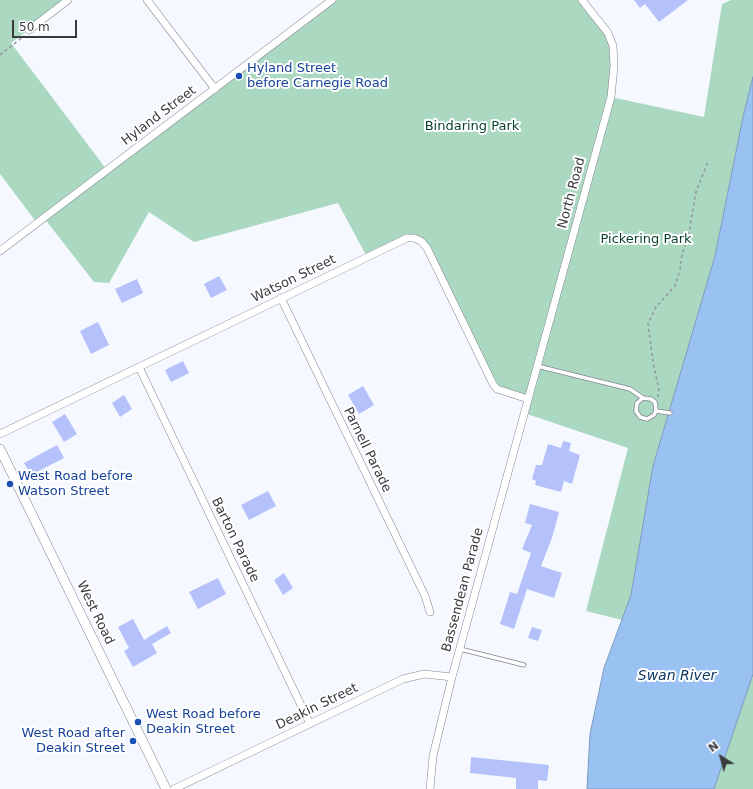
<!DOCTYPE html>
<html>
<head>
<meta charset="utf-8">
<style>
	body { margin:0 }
	#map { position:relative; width:753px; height:789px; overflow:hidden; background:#f6f8ff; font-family:"DejaVu Sans",sans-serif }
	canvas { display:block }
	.north { position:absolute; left:701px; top:737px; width:40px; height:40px; -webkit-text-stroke:3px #fff; paint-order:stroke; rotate:323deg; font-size:11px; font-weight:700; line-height:16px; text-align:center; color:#383a3e }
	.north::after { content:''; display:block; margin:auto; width:14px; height:18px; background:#383a3e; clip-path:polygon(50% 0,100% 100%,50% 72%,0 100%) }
	.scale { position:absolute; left:12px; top:20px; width:65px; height:18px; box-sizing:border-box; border:2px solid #383a3e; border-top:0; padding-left:5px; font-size:12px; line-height:14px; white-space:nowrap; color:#383a3e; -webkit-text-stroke:3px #fff; paint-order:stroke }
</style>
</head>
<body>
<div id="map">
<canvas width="753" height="789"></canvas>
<div class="north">N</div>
<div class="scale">50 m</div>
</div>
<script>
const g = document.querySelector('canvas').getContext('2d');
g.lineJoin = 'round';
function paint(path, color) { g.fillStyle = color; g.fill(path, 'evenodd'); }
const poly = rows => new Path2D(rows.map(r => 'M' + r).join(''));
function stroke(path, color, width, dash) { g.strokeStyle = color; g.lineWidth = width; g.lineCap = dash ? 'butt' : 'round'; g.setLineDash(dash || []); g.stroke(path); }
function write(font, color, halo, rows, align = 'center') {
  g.font = font + ' "DejaVu Sans",sans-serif'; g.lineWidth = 4; g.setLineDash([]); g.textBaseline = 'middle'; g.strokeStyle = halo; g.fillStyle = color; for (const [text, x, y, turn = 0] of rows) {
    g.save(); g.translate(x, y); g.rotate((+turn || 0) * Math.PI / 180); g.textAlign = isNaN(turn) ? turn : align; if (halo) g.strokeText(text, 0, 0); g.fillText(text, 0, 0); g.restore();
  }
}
const green = poly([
	[0,0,68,0,11,43,107,170,332,0,582,0,613,46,611,97,704,117,722,4,731,0,753,0,753,77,743,117,715,256,653,466,631,595,622,620,586,611,628,448,524,413,528,399,497,389,427,248,414,238,367,257,338,203,194,242,149,212,109,283,94,282,44,218,37,223,0,174],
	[753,674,753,789,714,789]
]);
const water = poly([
	[753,77,753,674,714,789,587,789,590,734,604,668,631,595,653,466,715,256,743,117,753,77]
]);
const building = poly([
	[634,0,688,0,659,22,645,4,640,8],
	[219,276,227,290,211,298,204,284],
	[137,279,143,293,122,303,115,289],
	[98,322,109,345,91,354,80,331],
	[183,361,189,373,171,382,165,370],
	[363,386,374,405,359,414,348,395],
	[124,395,132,409,120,417,112,403],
	[65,414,77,434,64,442,52,422],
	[563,441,571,443,569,451,580,455,572,484,564,481,561,492,535,485,536,481,532,479,536,465,542,465,548,444,561,448],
	[57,445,64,458,31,475,24,463],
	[268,491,276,506,249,520,241,505],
	[530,504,559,512,552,538,541,566,562,573,554,598,527,589,514,629,500,624,510,592,517,594,531,553,522,549,532,525,525,523],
	[284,573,293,588,283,595,274,580],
	[218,578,226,594,198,609,189,592],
	[133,619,144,640,167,626,171,633,152,644,157,653,133,667,124,651,129,648,118,627],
	[532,627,542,630,538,641,528,638],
	[471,757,549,765,547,781,538,780,538,789,516,789,516,778,470,773]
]);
const path = poly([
	[0,55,24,36],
	[658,397,659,390,653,362,648,324,656,307,675,286,680,270,682,254,688,238,696,192,708,161]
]);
const service = poly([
	[537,366,630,389,643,398,651,399,655,402,656,411,654,415,647,419,640,417,636,411,637,403,643,398],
	[656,411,670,413],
	[460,649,524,665]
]);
const minor = poly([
	[147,0,215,89],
	[29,30,68,0],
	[0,251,332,0],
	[281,298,425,596,430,612],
	[139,367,310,724],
	[0,434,407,238,414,238,421,241,427,248,493,384,497,389,528,399],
	[174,789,403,679,424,674,452,677],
	[430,789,433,756,452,677,611,97,614,66,613,46,608,33,582,0]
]);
const tertiary = poly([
	[0,449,166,789]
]);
const markers = [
	[239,76,4,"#1a4fb4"],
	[10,484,4,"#1a4fb4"],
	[138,722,4,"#1a4fb4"],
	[133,741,4,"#1a4fb4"]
];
const transitNames = [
	["Hyland Street",247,69],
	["before Carnegie Road",247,84],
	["West Road before",18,477],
	["Watson Street",18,492],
	["West Road before",146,715],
	["Deakin Street",146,730],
	["West Road after",125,734,"right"],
	["Deakin Street",125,749,"right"]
];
const streetNames = [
	["Hyland Street",159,116,-37],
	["North Road",572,193,-75],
	["Watson Street",294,279,-26],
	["Parnell Parade",367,450,64],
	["Barton Parade",235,540,64],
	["Bassendean Parade",463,590,-75],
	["West Road",95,613,64],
	["Deakin Street",317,707,-26]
];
const parkNames = [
	["Bindaring Park",472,127],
	["Pickering Park",646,240]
];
const waterNames = [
	["Swan River",677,676]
];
paint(green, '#aad8c1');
paint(water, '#99c2f3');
stroke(water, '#7c99bd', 1);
paint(building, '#b4c1fa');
stroke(service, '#838590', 5);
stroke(minor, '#838590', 8);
stroke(tertiary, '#838590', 10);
stroke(path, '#929499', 1.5, [3, 3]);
stroke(service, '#fff', 3.5);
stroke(minor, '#fff', 7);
stroke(tertiary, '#fff', 9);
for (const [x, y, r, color] of markers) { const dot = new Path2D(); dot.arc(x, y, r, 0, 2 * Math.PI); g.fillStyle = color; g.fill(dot); stroke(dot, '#fff', 1.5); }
write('13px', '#164399', '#fff', transitNames, 'left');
write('13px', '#383a3e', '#fff', streetNames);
write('13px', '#053f2a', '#fff', parkNames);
write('italic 14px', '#0d3763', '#fff', waterNames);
</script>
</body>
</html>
